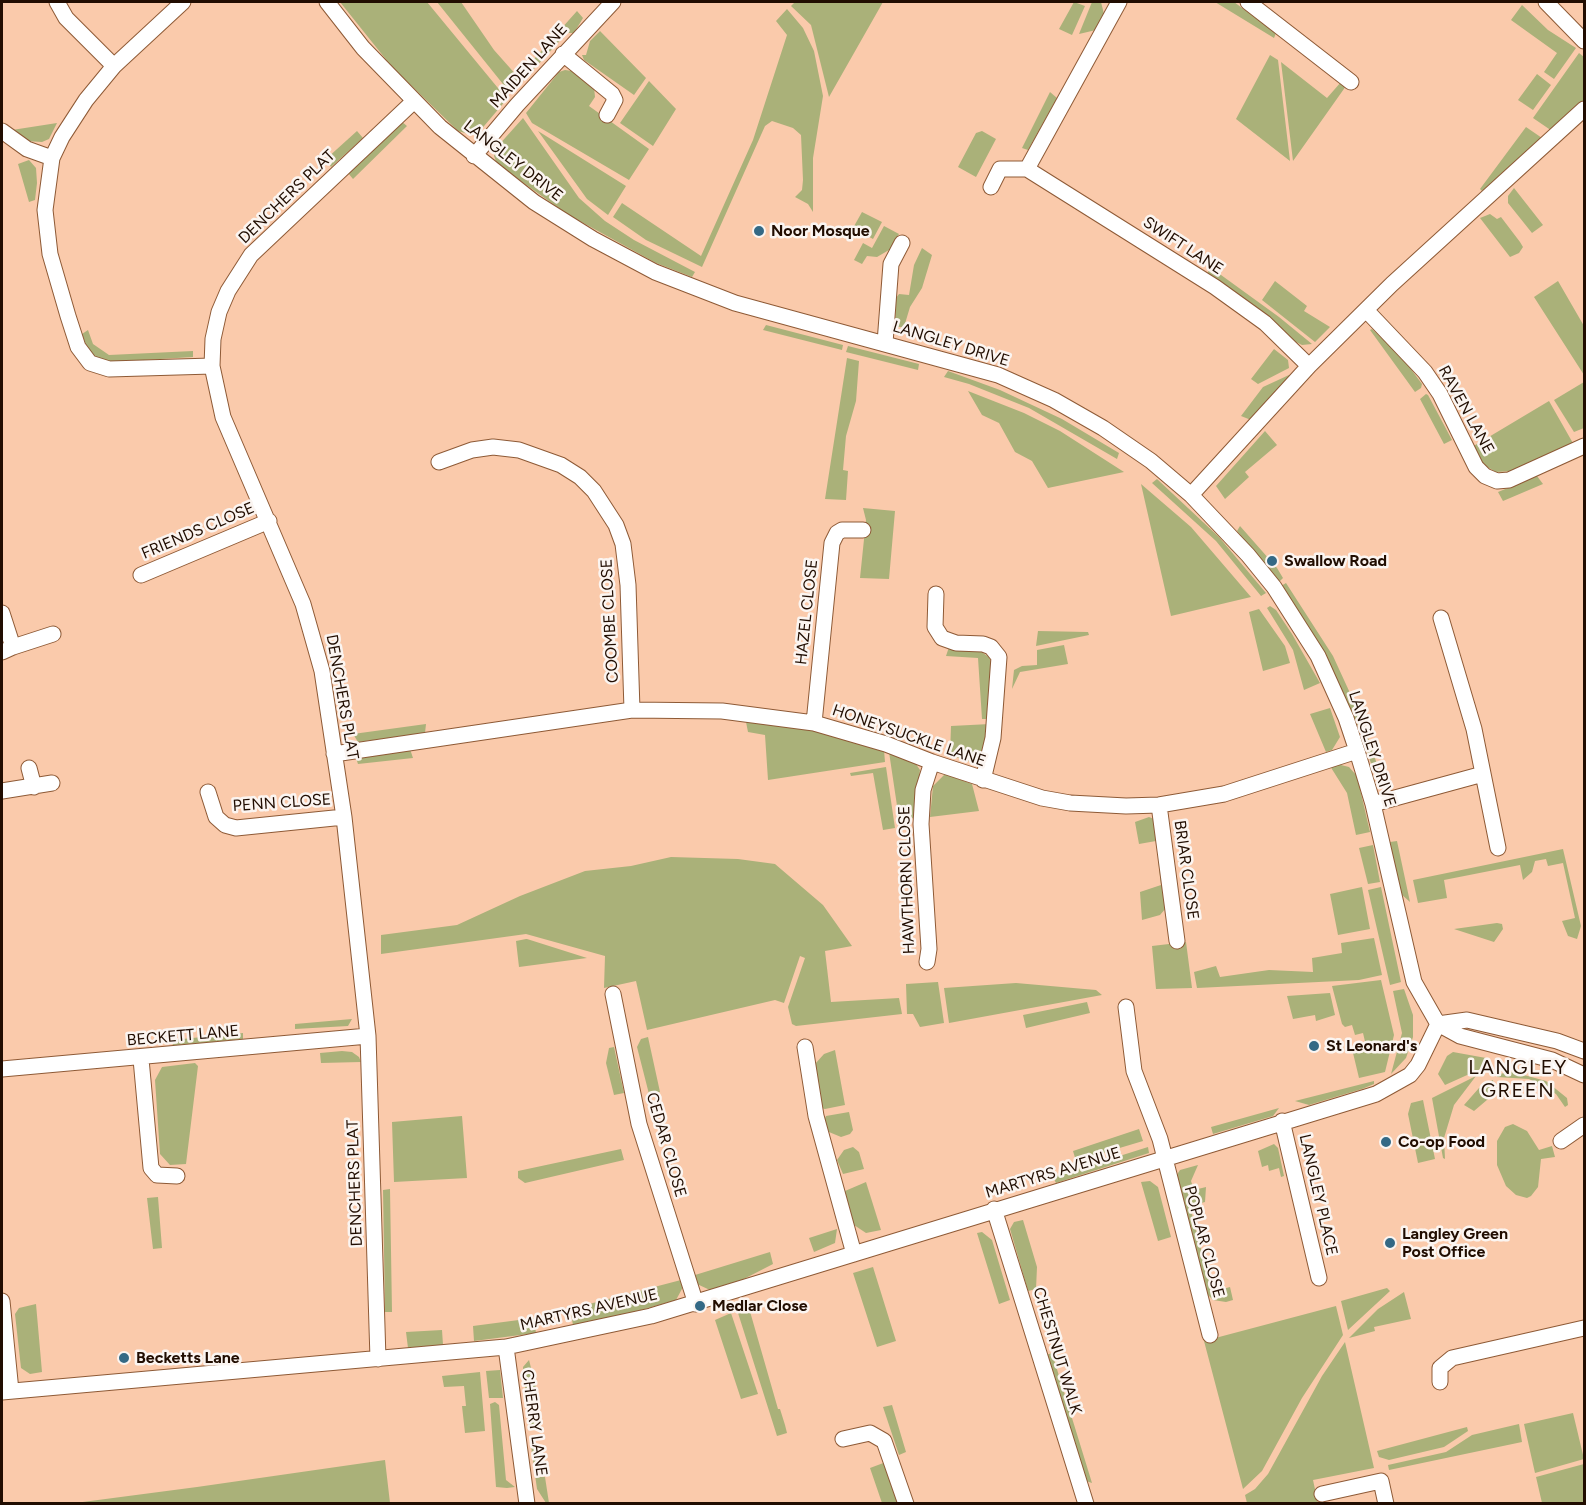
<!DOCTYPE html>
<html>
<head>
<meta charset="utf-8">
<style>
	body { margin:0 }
	#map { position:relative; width:1586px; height:1505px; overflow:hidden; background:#facaab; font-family:Figtree,sans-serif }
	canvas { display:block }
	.frame { position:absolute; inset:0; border:3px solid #210d01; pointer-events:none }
</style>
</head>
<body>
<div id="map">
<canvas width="1586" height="1505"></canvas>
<div class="frame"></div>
</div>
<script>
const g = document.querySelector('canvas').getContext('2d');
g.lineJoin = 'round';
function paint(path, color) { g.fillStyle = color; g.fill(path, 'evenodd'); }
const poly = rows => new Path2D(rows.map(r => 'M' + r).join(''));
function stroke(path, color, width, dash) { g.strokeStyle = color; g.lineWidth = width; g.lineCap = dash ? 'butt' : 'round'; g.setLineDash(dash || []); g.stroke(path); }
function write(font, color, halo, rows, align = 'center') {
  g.font = font + ' Figtree,sans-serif'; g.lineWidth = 5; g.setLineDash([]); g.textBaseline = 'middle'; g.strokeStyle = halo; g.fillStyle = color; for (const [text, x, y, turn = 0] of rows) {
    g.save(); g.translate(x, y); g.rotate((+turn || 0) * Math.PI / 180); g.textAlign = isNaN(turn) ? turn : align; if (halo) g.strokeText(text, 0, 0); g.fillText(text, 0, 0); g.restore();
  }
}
const green = poly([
	[340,2,427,2,507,99,479,132,472,135,458,131,392,67],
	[437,2,461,2,494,50,518,77,577,11,583,18,574,33,567,33,511,94],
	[795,2,883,2,829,97,811,25,791,6],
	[1074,2,1085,6,1072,35,1059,29],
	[1092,2,1101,2,1104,14,1096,30,1079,34],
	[1215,2,1234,2,1276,33,1274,38],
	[1522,5,1548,30,1576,48,1554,79,1544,72,1557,53,1511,20],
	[787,9,803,28,814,51,823,96,813,158,813,212,808,204,795,197,802,190,803,180,801,135,793,128,772,121,765,126,702,267,646,240,613,217,622,203,701,256,753,140,787,35,776,21],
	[600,31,646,78,634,95,584,60,582,55,586,55,590,41],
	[1579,53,1584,57,1584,100,1552,131,1533,118],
	[1270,55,1278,60,1290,161,1236,119],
	[1281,62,1327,98,1341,82,1346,86,1293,161],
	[565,70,572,71,594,87,595,97,589,106,649,149,629,180,532,123,526,113,559,72],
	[1537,74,1551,85,1533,110,1518,100],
	[649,81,676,109,653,146,620,123],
	[1050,92,1057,98,1028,150,1022,148],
	[523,118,579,198,605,221,634,240,695,272,692,277,656,263,567,214,497,164,494,156,497,147],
	[401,121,407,126,353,179,348,173],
	[57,123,49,139,42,142,25,141,12,130],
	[1526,127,1542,138,1482,191,1480,189],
	[357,131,363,138,331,167,326,159],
	[538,131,626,186,608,215,587,199],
	[982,131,996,139,976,177,958,167,976,133],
	[29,160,36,168,37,183,35,200,29,202,18,164],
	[1514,188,1543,225,1532,233,1508,203,1508,196],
	[862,212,882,222,873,239,853,228],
	[1490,214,1497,219,1501,217,1520,242,1523,247,1519,253,1510,257,1480,218],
	[884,226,899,234,889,250,877,257,867,256,862,264,854,260,863,243,872,248],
	[922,248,932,255,922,288,910,307,904,327,895,327,896,298,899,294,909,295,914,265],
	[1210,267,1279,317,1312,344,1302,345,1292,340,1207,275],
	[1275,281,1307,306,1304,311,1330,327,1315,342,1262,300],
	[1558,281,1584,326,1584,375,1534,297],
	[766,325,843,345,842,350,763,330],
	[1372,329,1402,357,1422,384,1421,388,1415,392,1370,330],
	[88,330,93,344,109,355,193,351,193,357,112,362,94,357,88,350,82,334],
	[848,346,919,364,918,370,846,352],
	[1274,349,1288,360,1289,368,1258,384,1251,379],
	[847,358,859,361,856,401,846,436,843,470,848,471,846,500,825,499],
	[948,371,1000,390,1062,419,1119,453,1117,459,1029,408,969,384,944,377],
	[1289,375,1291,377,1251,420,1241,416,1263,387],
	[1584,382,1584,428,1574,432,1554,400],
	[968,391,1024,413,1060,431,1124,472,1048,488,1032,461,1015,452,999,423,982,415],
	[1426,394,1428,395,1452,440,1444,444,1420,399],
	[1549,401,1574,445,1513,471,1496,472,1482,464,1472,447],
	[1265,431,1277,445,1245,472,1249,477,1225,499,1216,486],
	[1537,476,1543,484,1503,501,1498,492],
	[1157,479,1219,537,1266,593,1261,596,1216,541,1152,483],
	[1141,484,1191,527,1251,597,1171,616],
	[863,508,895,511,889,579,860,578,866,520],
	[1240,526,1277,568,1283,578,1279,582,1237,531],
	[1286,583,1333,656,1361,717,1381,776,1376,778,1359,728,1321,646,1281,586],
	[1270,606,1276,610,1292,634,1320,683,1304,690,1293,650,1267,608],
	[1259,609,1285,646,1290,663,1263,671,1249,612],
	[1038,631,1088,632,1089,635,1036,646],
	[1064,645,1068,664,1020,672,1012,689,1014,670,1022,666,1037,665,1037,650],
	[949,647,980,651,989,657,991,662,987,719,982,719,978,658,946,656],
	[1330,708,1340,737,1332,750,1326,752,1310,714],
	[746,722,809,730,847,739,884,750,885,762,768,780,765,735,748,732],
	[426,724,425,733,358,742,353,734],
	[990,724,981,759,978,757,971,762,950,755,951,726],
	[410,749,413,758,358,764,356,758],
	[889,752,916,764,920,770,915,816,908,822,899,819],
	[1337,764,1349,767,1357,776,1370,832,1356,835,1347,793,1330,766],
	[886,767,895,828,883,830,873,773,851,776,850,773],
	[945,774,972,784,979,811,930,817,933,786],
	[1149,817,1154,819,1157,838,1156,841,1139,844,1135,822],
	[1397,841,1410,902,1401,894,1390,842],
	[1373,845,1380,882,1368,884,1359,848],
	[1563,849,1581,926,1577,939,1568,936,1562,921,1575,918,1563,863,1548,866,1546,859,1535,861,1532,872,1523,880,1520,865,1444,880,1447,898,1418,903,1413,880],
	[671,857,738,859,775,864,823,905,852,946,825,951,831,1002,899,998,902,1014,796,1026,792,1024,788,1007,805,958,800,956,784,1003,775,1000,647,1030,636,981,604,988,605,956,526,934,381,954,381,935,457,925,520,896,585,871,631,866],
	[1158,858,1160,859,1166,908,1160,915,1142,920,1140,892,1161,885],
	[1362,887,1370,929,1338,935,1330,894],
	[1381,887,1401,982,1390,985,1368,890],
	[1497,923,1502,924,1503,929,1494,942,1454,929],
	[1374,938,1382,975,1359,980,1197,988,1194,972,1216,966,1220,977,1269,970,1313,972,1312,958,1342,953,1341,943],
	[526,939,527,939,587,958,519,967,516,941],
	[1186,942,1192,988,1156,989,1152,946],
	[1381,980,1394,1035,1385,1072,1359,1078,1353,1053,1367,1050,1363,1033,1355,1035,1352,1025,1345,1027,1342,1024,1332,986],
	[938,982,944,1023,920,1027,913,1014,907,1014,906,984],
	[1016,983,1096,990,1102,995,949,1023,944,988],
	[1404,989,1413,1015,1413,1037,1406,1058,1391,1074,1402,1033,1393,991],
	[1330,993,1335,1015,1316,1021,1315,1015,1293,1019,1287,996],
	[1087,1002,1090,1013,1026,1028,1023,1015],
	[352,1019,348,1026,295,1029,295,1024],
	[243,1033,243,1039,173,1046,172,1040],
	[648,1037,660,1092,649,1094,637,1047,641,1039],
	[614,1047,624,1093,614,1095,606,1063,609,1048],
	[835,1050,845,1105,825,1109,821,1108,815,1064,824,1054],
	[342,1051,352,1052,359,1057,361,1062,321,1063,320,1053],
	[1453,1052,1486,1058,1485,1067,1445,1085,1438,1074,1447,1056],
	[195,1063,198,1066,186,1164,170,1165,160,1154,155,1080,162,1067],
	[1513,1072,1546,1081,1567,1098,1568,1105,1565,1107,1556,1094,1529,1079,1497,1077,1498,1074],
	[1476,1076,1454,1105,1444,1138,1445,1159,1443,1158,1432,1098],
	[1493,1080,1494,1094,1474,1111,1464,1105,1479,1088],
	[1374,1081,1374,1084,1362,1089,1309,1105,1295,1101],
	[1423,1100,1435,1159,1418,1163,1408,1114,1411,1103],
	[1279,1108,1273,1116,1213,1134,1211,1127],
	[849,1112,853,1130,850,1134,841,1137,829,1132,824,1120,826,1116],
	[462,1116,467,1178,394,1182,392,1122],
	[1513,1124,1527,1131,1539,1150,1552,1146,1555,1157,1541,1159,1538,1187,1531,1196,1527,1198,1516,1195,1506,1186,1497,1165,1497,1141,1505,1127],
	[1139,1129,1143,1141,1076,1161,1073,1151],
	[1274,1144,1278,1148,1284,1176,1281,1177,1279,1168,1269,1171,1268,1165,1262,1167,1258,1151],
	[853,1147,859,1152,864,1169,843,1174,837,1160,844,1150],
	[1148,1147,1149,1153,1056,1183,1053,1177],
	[621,1149,624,1160,525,1183,518,1178,518,1171],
	[1198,1165,1191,1181,1194,1190,1206,1187,1205,1202,1190,1206,1212,1292,1230,1287,1233,1300,1226,1302,1213,1300,1205,1292,1176,1176,1180,1170],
	[1150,1181,1158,1187,1171,1237,1158,1241,1141,1182],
	[866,1182,881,1230,866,1233,854,1225,845,1191],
	[390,1189,392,1312,385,1312,383,1190],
	[158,1197,162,1248,153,1249,147,1198],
	[1023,1220,1037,1267,1036,1289,1028,1291,1010,1229,1014,1222],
	[837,1229,835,1243,814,1252,809,1238],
	[982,1232,992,1240,1010,1300,999,1304,977,1233],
	[770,1252,773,1264,738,1282,712,1291,697,1284,695,1275],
	[873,1267,896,1341,877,1347,853,1273],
	[681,1280,683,1287,676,1300,634,1312,573,1325,570,1309],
	[1387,1288,1390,1291,1348,1330,1341,1301],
	[1404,1292,1411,1319,1374,1327,1375,1331,1349,1338,1378,1309],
	[36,1304,42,1372,30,1374,21,1368,15,1314,19,1308],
	[1336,1306,1343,1335,1302,1398,1262,1471,1243,1489,1204,1341],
	[749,1308,778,1409,780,1409,785,1425,787,1433,777,1436,738,1313],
	[731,1313,758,1394,741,1399,715,1320],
	[534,1318,536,1333,474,1341,473,1326],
	[442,1330,443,1345,408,1348,406,1332],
	[1345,1342,1374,1468,1313,1480,1318,1503,1247,1503,1245,1495,1255,1489,1268,1474,1322,1376],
	[1052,1353,1092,1483,1086,1481,1046,1355],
	[529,1360,539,1399,539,1427,529,1427,523,1367],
	[500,1370,503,1398,489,1398,486,1371],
	[480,1372,485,1431,465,1433,462,1406,466,1406,464,1386,444,1387,442,1376],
	[495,1402,499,1405,506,1480,515,1487,507,1488,496,1487,490,1404],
	[892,1405,906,1452,899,1455,883,1407],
	[1573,1413,1584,1459,1535,1473,1524,1424],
	[1519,1424,1522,1442,1389,1470,1388,1465,1446,1452,1472,1435],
	[1467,1427,1468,1431,1444,1447,1389,1460,1379,1457,1377,1451],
	[540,1445,540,1477,545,1477,549,1503,546,1503,537,1489,531,1446],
	[385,1460,390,1503,75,1503,197,1487],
	[886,1462,899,1503,882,1503,870,1468],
	[1584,1464,1584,1503,1542,1503,1536,1477]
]);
const street = poly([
	[57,2,66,18,114,66],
	[183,2,114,66,86,100,62,137,52,158,45,210,50,254,68,316,78,347,90,363,109,369,212,366],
	[327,2,363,48,440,127,534,202,593,239,655,272,735,303,998,375,1054,400,1103,428,1151,461,1191,495,1248,555,1274,587,1318,656,1346,718,1357,751,1373,804,1414,982,1438,1024,1460,1036,1552,1060,1584,1075],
	[1119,2,1027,169,1215,287,1265,323,1309,366],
	[1248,2,1351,82],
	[1546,2,1584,41],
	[563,54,612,94,615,100,607,115],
	[2,131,27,149,52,158],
	[474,156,517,105,613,2],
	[991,187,1000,169,1027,169],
	[1366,310,1425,372,1440,394,1476,467,1485,476,1497,481,1509,480,1584,446],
	[885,343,891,264,902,243],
	[439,462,472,450,493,447,519,450,561,465,580,477,594,491,616,525,623,544,628,585,632,710],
	[1191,495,1309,366,1392,284,1584,109],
	[141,575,269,521],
	[936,594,935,627,942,638,956,643,983,644,991,647,999,657,993,738,983,780],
	[2,613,13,647,2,652],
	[1441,618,1474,729,1498,848],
	[13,647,53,634],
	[814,723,832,543,837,533,842,530,863,530],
	[334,754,632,710,722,711,814,723,886,744,932,762,1042,798,1070,803,1126,806,1159,805,1224,794,1357,751],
	[29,768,34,787],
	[2,791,52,783],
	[208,792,216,817,225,825,236,828,344,817],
	[1373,804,1483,774],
	[1159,805,1177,941],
	[927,962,929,949,921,824,923,790,932,762],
	[613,994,639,1124,696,1304],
	[1126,1007,1134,1071,1160,1139,1210,1335],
	[1438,1024,1467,1020,1557,1041,1584,1051],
	[805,1047,816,1116,854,1254],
	[141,1059,151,1168,157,1175,177,1176],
	[2,1069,368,1036],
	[1282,1121,1319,1278],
	[1561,1141,1584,1125],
	[994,1209,1086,1504],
	[2,1301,11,1391],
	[506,1347,527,1504],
	[378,1359,368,1036,344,817,322,671,303,604,223,417,212,366,213,339,219,312,228,291,251,255,413,102],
	[1440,1382,1440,1368,1452,1358,1584,1328],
	[2,1392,506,1347,651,1316,1376,1094,1410,1075,1418,1065,1438,1024],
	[843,1439,870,1433,884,1441,906,1504],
	[1322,1494,1381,1481,1386,1504]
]);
const markers = [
	[759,231,6,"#346985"],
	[1272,561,6,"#346985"],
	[1314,1046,6,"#346985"],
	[1386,1142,6,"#346985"],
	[1390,1243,6,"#346985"],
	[700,1306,6,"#346985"],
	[124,1358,6,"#346985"]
];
const streetNames = [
	["MAIDEN LANE",529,66,-48],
	["LANGLEY DRIVE",513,161,38],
	["DENCHERS PLAT",287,197,-44],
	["SWIFT LANE",1183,246,33],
	["LANGLEY DRIVE",951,344,17],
	["RAVEN LANE",1466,410,61],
	["FRIENDS CLOSE",198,531,-23],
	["HAZEL CLOSE",807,612,-84],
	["COOMBE CLOSE",610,621,-93],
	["DENCHERS PLAT",342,697,80],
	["HONEYSUCKLE LANE",909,736,19],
	["LANGLEY DRIVE",1372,749,72],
	["PENN CLOSE",282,803,-4],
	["BRIAR CLOSE",1186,870,82],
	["HAWTHORN CLOSE",907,880,-92],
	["BECKETT LANE",183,1036,-5],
	["CEDAR CLOSE",666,1145,74],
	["MARTYRS AVENUE",1053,1173,-17],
	["DENCHERS PLAT",355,1183,-92],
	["LANGLEY PLACE",1318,1195,77],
	["POPLAR CLOSE",1204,1242,75],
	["MARTYRS AVENUE",589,1310,-13],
	["CHESTNUT WALK",1057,1351,73],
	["CHERRY LANE",534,1423,82]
];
const poiNames = [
	["Noor Mosque",771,231],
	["Swallow Road",1284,561],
	["St Leonard's",1326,1046],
	["Co-op Food",1398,1142],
	["Langley Green",1402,1234],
	["Post Office",1402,1252],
	["Medlar Close",712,1306],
	["Becketts Lane",136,1358]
];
const quarterNames = [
	["LANGLEY",1518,1068],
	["GREEN",1518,1091]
];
paint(green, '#aab179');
stroke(street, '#8e5a36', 17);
stroke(street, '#fff', 15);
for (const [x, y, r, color] of markers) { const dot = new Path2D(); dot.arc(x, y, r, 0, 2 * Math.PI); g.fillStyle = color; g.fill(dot); stroke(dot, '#fbf5f1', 2); }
write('16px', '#210d01', '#fbf5f1', streetNames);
write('bold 16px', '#210d01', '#fbf5f1', poiNames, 'left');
g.letterSpacing = '1.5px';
write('20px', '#210d01', '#fbf5f1', quarterNames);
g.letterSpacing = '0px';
</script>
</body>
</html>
